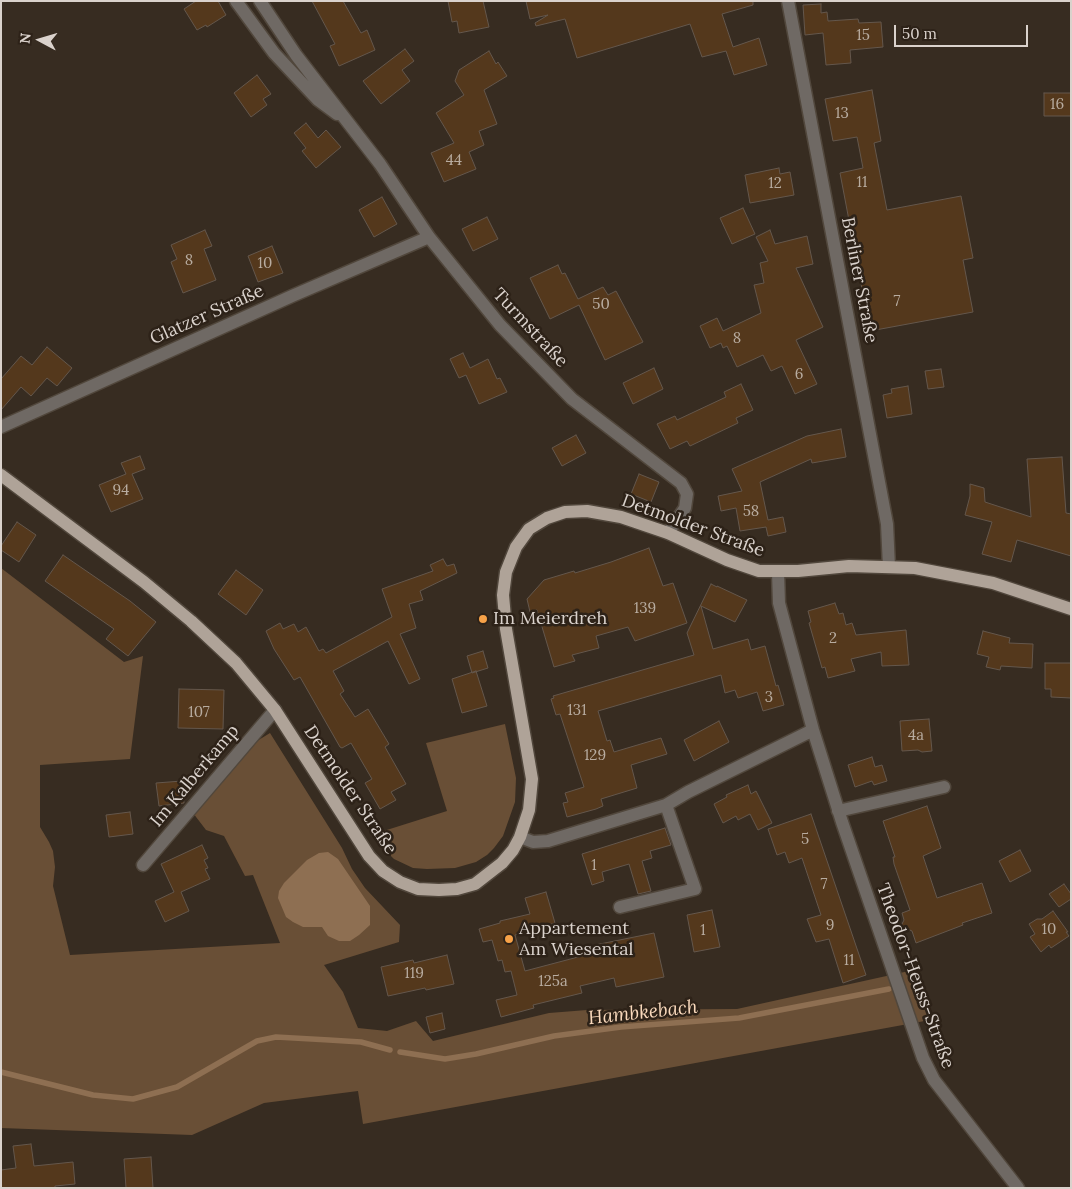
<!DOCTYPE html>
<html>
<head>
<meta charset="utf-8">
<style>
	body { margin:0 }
	#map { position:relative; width:1072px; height:1189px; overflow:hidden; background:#372c21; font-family:Lora,serif }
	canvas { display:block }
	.frame { position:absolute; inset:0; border:2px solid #dad2cc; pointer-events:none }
	.north { position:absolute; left:15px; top:15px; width:50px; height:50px; -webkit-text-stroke:4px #2d2218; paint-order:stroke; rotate:276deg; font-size:14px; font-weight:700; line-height:20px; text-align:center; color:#dad2cc }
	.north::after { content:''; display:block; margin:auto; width:18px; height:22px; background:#dad2cc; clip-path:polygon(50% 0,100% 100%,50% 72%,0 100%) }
	.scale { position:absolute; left:894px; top:25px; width:134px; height:22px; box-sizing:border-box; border:2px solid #dad2cc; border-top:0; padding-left:6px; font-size:15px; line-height:18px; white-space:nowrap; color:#dad2cc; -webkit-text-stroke:4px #2d2218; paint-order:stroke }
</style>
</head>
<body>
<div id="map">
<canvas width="1072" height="1189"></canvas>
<div class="frame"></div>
<div class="north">N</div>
<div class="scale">50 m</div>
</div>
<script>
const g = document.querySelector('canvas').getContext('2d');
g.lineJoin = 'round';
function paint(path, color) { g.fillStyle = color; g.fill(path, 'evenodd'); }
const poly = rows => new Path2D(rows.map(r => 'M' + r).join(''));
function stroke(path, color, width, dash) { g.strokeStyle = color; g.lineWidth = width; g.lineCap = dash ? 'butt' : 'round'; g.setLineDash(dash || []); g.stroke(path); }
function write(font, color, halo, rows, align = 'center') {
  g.font = font + ' Lora,serif'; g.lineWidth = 5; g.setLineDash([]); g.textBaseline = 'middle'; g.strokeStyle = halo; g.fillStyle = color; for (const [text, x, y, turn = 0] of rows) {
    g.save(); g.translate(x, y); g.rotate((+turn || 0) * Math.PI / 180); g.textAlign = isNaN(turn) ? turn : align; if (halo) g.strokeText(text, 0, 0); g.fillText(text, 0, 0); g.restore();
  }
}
const green = poly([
	[1,568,124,662,143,656,130,759,40,765,40,827,49,842,53,851,55,867,53,886,70,955,280,943,253,875,245,876,224,836,206,830,193,813,257,741,270,733,342,848,352,869,365,888,400,925,399,942,324,965,343,992,358,1028,387,1031,416,1021,433,1041,549,1013,587,1010,737,1009,909,971,930,1020,363,1124,358,1091,264,1103,192,1135,1,1128],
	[505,724,516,778,515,802,503,836,494,848,487,855,476,862,455,868,427,869,413,868,394,859,381,846,374,834,447,811,426,743]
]);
const water = poly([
	[328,852,338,859,370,906,370,925,359,935,350,941,339,941,328,936,322,927,303,927,293,922,286,917,278,898,279,891,284,883,307,860,319,853]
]);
const stream = poly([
	[400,1052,445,1059,476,1054,554,1036,621,1027,739,1018,889,989],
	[1,1072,93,1095,133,1099,177,1087,257,1041,276,1037,329,1040,361,1042,390,1050]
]);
const building = poly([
	[196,1,218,1,226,15,207,27,206,25,197,30,184,9,196,1],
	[312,1,343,1,361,33,367,30,375,50,339,66,330,46,335,44,312,1],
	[448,1,483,1,489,27,459,33,457,21,452,22,448,1],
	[526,1,753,1,753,5,722,14,733,47,759,38,767,65,734,75,726,51,702,57,690,24,577,58,565,19,536,26,535,23,548,15,530,19,526,1],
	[821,4,821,13,827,12,828,21,858,19,859,23,881,22,883,47,850,50,851,63,826,65,823,33,805,35,803,5,821,4],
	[405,49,414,61,402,70,410,81,381,104,363,81,405,49],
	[489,51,496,64,498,62,507,76,484,90,497,124,479,131,484,145,469,152,476,169,444,182,431,153,454,143,436,113,464,95,455,81,459,70,489,51],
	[257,75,271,94,263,99,267,105,251,117,234,93,257,75],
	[872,90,881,141,874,143,887,210,961,196,973,258,963,260,973,312,870,331,840,173,863,168,857,137,833,141,825,99,872,90],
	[1044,93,1071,93,1071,116,1044,116,1044,93],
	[306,123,318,138,326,130,341,147,316,168,302,151,306,148,294,133,306,123],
	[779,168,780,174,790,172,794,195,750,203,745,175,779,168],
	[382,197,397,224,374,237,359,210,382,197],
	[743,208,755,234,732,244,720,218,743,208],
	[487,217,498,239,473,251,462,229,487,217],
	[205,230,212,246,204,249,216,280,183,293,171,262,177,259,171,245,205,230],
	[770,230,775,244,807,236,813,264,796,268,823,327,796,340,817,384,795,394,782,366,771,371,763,355,737,367,727,346,723,348,721,343,710,348,700,326,717,318,723,331,761,313,754,285,764,283,760,263,768,261,756,237,770,230],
	[272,246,283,273,258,282,248,256,272,246],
	[558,265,562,274,565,273,578,299,603,287,608,295,616,291,643,342,605,360,579,305,550,319,530,278,558,265],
	[47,347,72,368,57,386,47,378,31,396,21,387,1,410,1,379,21,356,32,365,47,347],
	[463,353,470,368,488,359,497,379,500,378,507,392,479,404,466,375,459,378,450,359,463,353],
	[654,368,663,389,633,404,623,383,654,368],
	[941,369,944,387,928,389,925,371,941,369],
	[741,384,753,410,736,418,738,423,690,446,687,441,670,449,657,424,675,416,677,420,726,397,724,392,741,384],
	[908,386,912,414,887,418,883,395,892,393,891,389,908,386],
	[841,429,846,457,812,463,811,459,760,482,768,520,783,517,786,532,768,536,766,527,740,531,736,508,721,511,718,496,742,491,732,469,807,436,841,429],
	[576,435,586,453,562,466,552,448,576,435],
	[140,456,145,469,132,474,143,499,111,512,99,485,126,474,121,463,140,456],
	[1062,457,1066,513,1071,514,1071,556,1017,540,1011,562,982,554,992,522,965,515,970,496,970,484,984,488,985,502,1031,517,1027,459,1062,457],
	[639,474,659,482,651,502,631,494,639,474],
	[17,522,36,535,19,562,1,550,1,546,17,522],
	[649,548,663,586,673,583,687,623,635,641,628,627,596,636,599,648,572,655,575,661,554,667,537,610,530,612,527,599,544,580,574,571,575,573,611,562,649,548],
	[63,555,130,601,156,622,128,656,106,639,114,629,45,581,63,555],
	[443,559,447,566,454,564,457,573,420,591,423,600,409,604,416,628,400,634,420,679,409,684,388,641,333,671,344,691,340,694,355,717,368,709,389,744,385,747,406,784,391,792,396,800,380,809,365,783,372,779,351,743,342,748,340,747,300,677,294,680,274,649,266,631,280,623,283,629,294,624,298,632,306,627,319,651,323,649,326,653,392,617,382,589,433,571,430,565,443,559],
	[236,570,263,590,246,615,218,594,236,570],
	[711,584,717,587,717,586,747,600,735,622,701,606,713,649,748,639,751,650,765,646,776,686,778,685,784,705,763,711,757,692,738,698,735,690,725,693,721,675,598,711,607,741,610,740,614,752,661,738,667,754,631,765,637,788,601,799,603,806,596,809,567,817,563,803,568,802,565,793,584,787,560,714,556,715,551,699,554,698,553,696,694,655,687,633,711,584],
	[835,603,839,614,843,613,846,625,852,623,856,635,906,630,909,665,882,666,881,652,851,659,855,671,828,678,825,667,822,668,809,623,811,622,808,611,835,603],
	[983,631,1010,638,1009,643,1033,644,1032,668,1001,666,1000,670,986,667,989,657,977,654,983,631],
	[483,651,488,668,472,673,467,656,483,651],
	[1045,663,1071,663,1071,698,1051,697,1051,689,1045,689,1045,663],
	[476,671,487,706,462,713,452,679,476,671],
	[179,689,224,690,223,729,178,728,179,689],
	[929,719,932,751,922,752,918,750,902,751,900,721,929,719],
	[719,721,729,742,694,761,684,740,719,721],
	[872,757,875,767,882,765,887,781,874,785,872,781,855,787,848,765,872,757],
	[182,781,184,803,159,806,156,783,182,781],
	[748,785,751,794,756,791,772,823,758,830,750,814,738,820,736,816,723,823,714,804,727,797,726,795,748,785],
	[927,806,941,848,923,856,937,898,982,883,992,913,962,923,963,925,916,943,912,931,901,926,904,920,902,913,910,910,894,864,893,857,895,857,883,821,927,806],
	[130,812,133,834,109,837,106,815,130,812],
	[811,814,866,975,843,983,829,939,816,942,807,919,821,915,802,858,789,863,785,852,777,855,768,829,811,814],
	[665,828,671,845,650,851,652,858,642,861,651,891,638,894,629,864,602,872,604,881,592,885,582,854,665,828],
	[202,845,208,858,204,860,208,868,205,869,210,879,181,892,189,911,165,922,155,901,174,892,161,864,202,845],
	[1020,850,1031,871,1010,882,999,861,1020,850],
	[1064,884,1071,894,1071,899,1059,907,1049,894,1064,884],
	[546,892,555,923,515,935,525,971,597,952,595,945,654,933,664,977,616,987,614,978,580,986,582,993,533,1005,534,1008,501,1017,496,1000,517,995,511,971,505,972,502,960,498,961,492,940,483,942,479,929,500,923,500,921,530,914,525,898,546,892],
	[712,910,720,947,694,952,687,915,712,910],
	[1053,911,1068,932,1066,932,1069,936,1051,948,1049,945,1041,952,1030,937,1035,934,1029,924,1037,919,1042,919,1053,911],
	[447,955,454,984,426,990,425,988,388,996,381,967,413,960,414,963,447,955],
	[442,1013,445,1029,430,1033,426,1017,442,1013],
	[31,1144,34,1166,73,1162,75,1184,55,1186,55,1188,1,1188,1,1170,16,1168,13,1146,31,1144],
	[151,1157,153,1188,126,1188,124,1159,151,1157]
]);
const minor = poly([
	[236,1,274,53,318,100,337,114],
	[260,1,296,55,380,164,429,237,500,325,572,399,681,483,687,494,685,508,668,533],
	[788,1,887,524,889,567],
	[1,427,292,296,429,237],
	[778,572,779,603,813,730,842,822,923,1058,934,1080,1018,1188],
	[838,811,944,787],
	[520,837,533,842,548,841,666,805,688,792,813,730],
	[143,865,275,710],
	[620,907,695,889,666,805]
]);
const major = poly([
	[1,475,144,582,191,621,236,663,275,710,369,856,383,871,400,882,418,889,439,890,457,889,475,884,502,863,513,850,520,837,529,810,532,779,506,629,503,595,506,572,516,547,529,529,547,518,565,512,587,511,621,517,668,533,727,560,759,571,798,571,849,566,915,568,993,583,1071,609]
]);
const markers = [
	[483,619,5,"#f7a248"],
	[509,939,5,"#f7a248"]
];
const numberNames = [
	["15",863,36],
	["16",1057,105],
	["13",842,114],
	["44",454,161],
	["11",862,183],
	["12",775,184],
	["8",189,261],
	["10",265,264],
	["7",897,302],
	["50",601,305],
	["8",737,339],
	["6",799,375],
	["94",121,491],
	["58",751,512],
	["139",645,609],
	["2",833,639],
	["3",769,698],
	["131",577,711],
	["107",199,713],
	["4a",916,736],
	["129",595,756],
	["5",805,840],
	["1",594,866],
	["7",824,885],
	["9",830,926],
	["10",1049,930],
	["1",703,931],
	["11",849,961],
	["119",414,974],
	["125a",553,982]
];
const streetNames = [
	["Berliner Straße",859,280,79],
	["Glatzer Straße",207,315,-24],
	["Turmstraße",530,328,47],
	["Detmolder Straße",693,526,20],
	["Im Kalberkamp",195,776,-50],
	["Detmolder Straße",350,790,56],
	["Theodor-Heuss-Straße",915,976,70]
];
const poiNames = [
	["Im Meierdreh",493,619],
	["Appartement",519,929],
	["Am Wiesental",519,950]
];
const waterNames = [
	["Hambkebach",643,1013,-6]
];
paint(green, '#694f36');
paint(water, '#8e6f52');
stroke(stream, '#8e6f52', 5.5);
paint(building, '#54381c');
stroke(building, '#64574c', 1);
stroke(minor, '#51473c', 15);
stroke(major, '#51473c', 15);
stroke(minor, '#6f6964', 12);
stroke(major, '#afa398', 12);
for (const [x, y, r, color] of markers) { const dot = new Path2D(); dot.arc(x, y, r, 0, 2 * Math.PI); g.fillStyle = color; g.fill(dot); stroke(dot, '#2d2218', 2); }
write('15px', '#b8aca0', null, numberNames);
write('18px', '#dad2cc', '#2d2218', streetNames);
write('18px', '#dad2cc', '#2d2218', poiNames, 'left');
write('italic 19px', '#f9d9bc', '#2d2218', waterNames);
</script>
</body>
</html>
